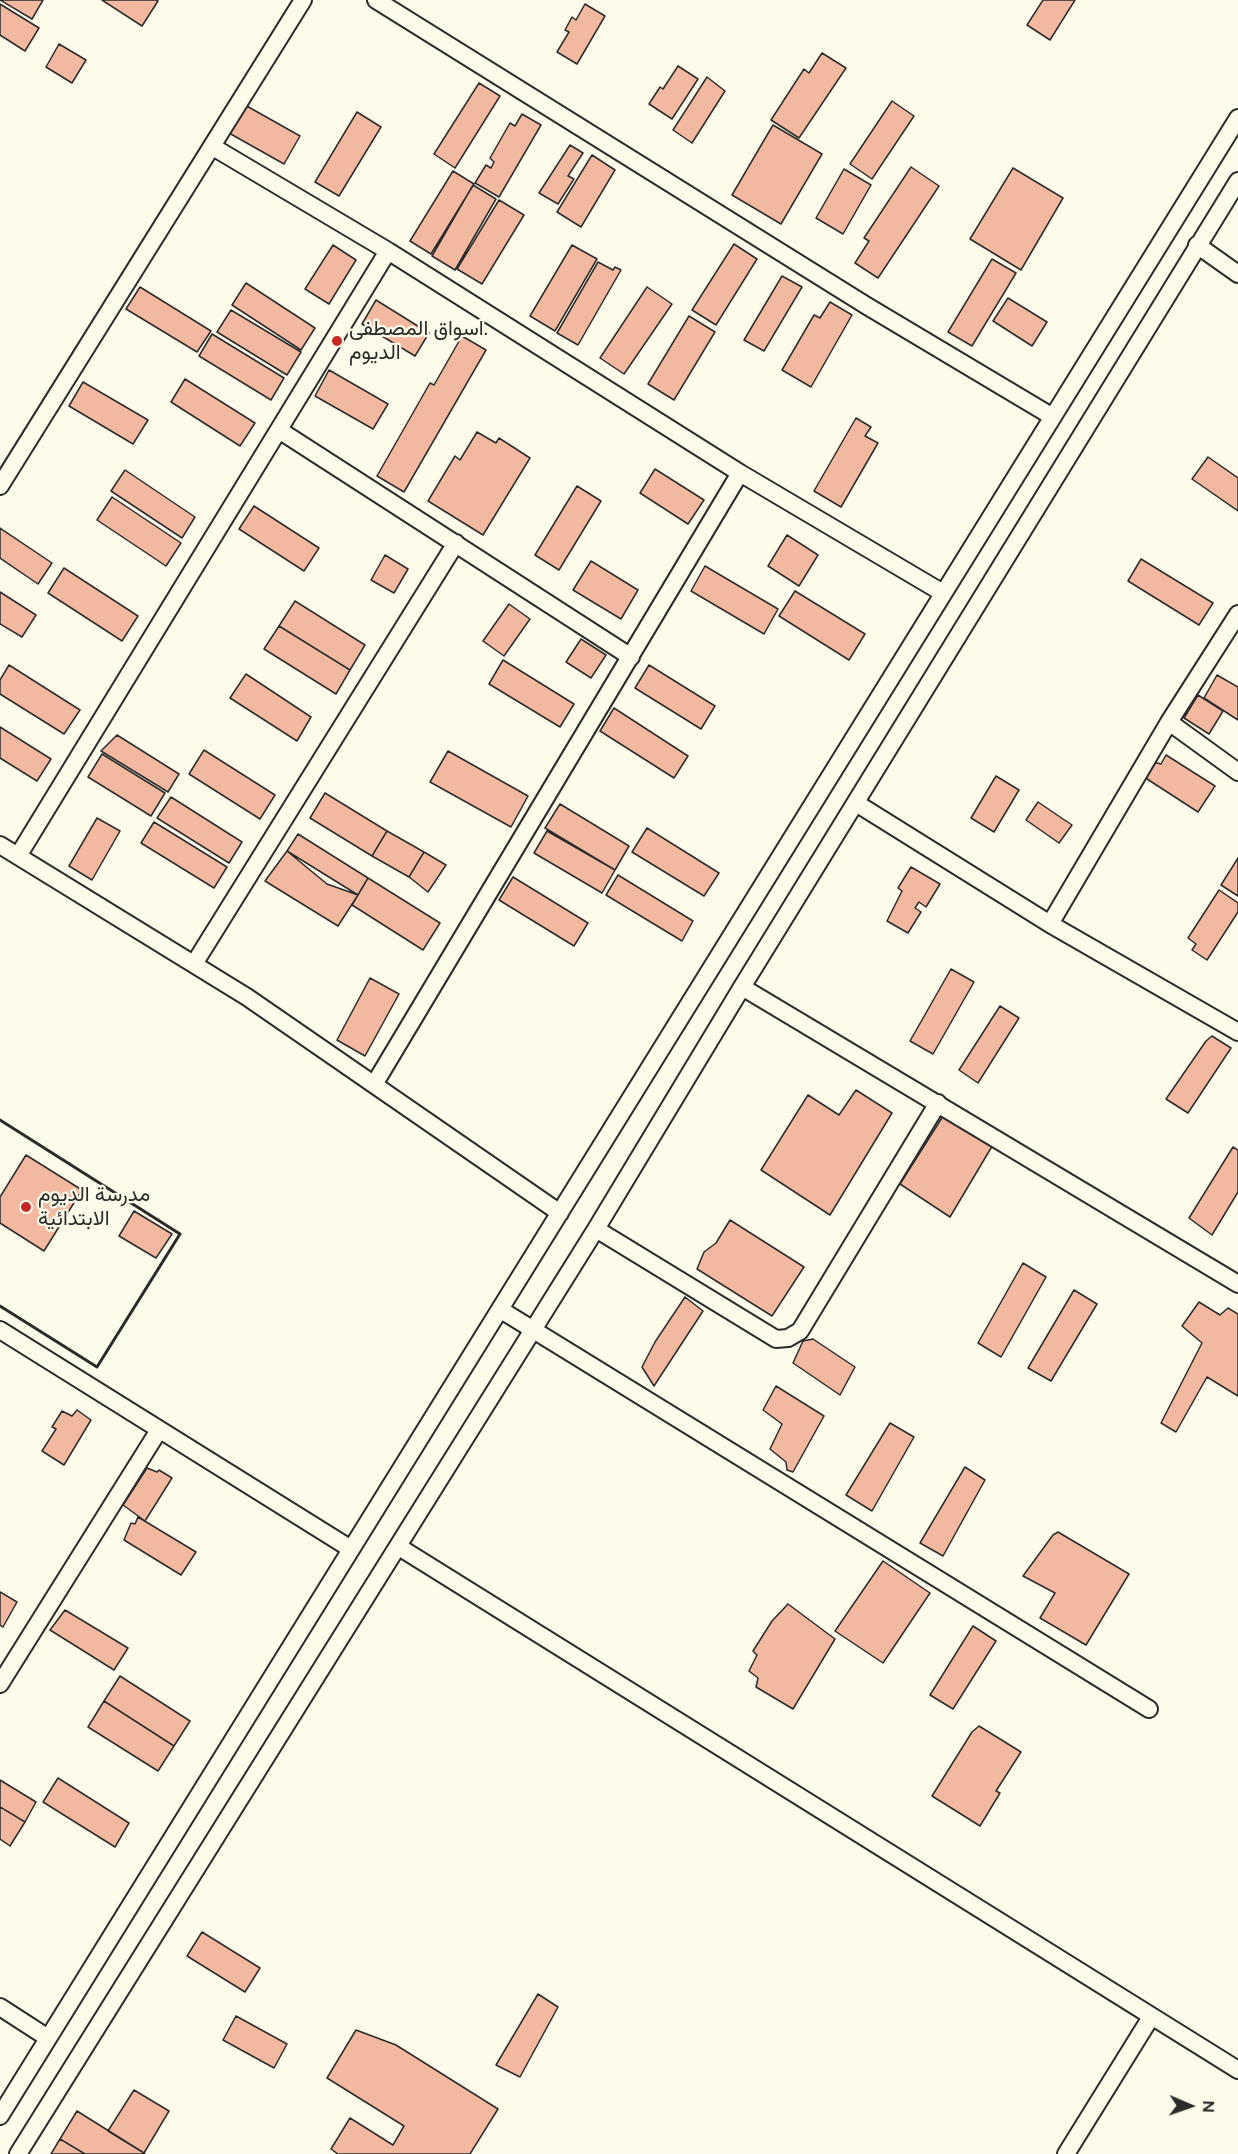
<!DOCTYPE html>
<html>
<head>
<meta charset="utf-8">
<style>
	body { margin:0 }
	#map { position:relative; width:1238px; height:2154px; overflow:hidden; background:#fdfbea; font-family:Figtree,sans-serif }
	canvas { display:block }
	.north { position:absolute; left:1160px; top:2076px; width:60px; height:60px; -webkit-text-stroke:4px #fdfbea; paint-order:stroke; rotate:92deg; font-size:16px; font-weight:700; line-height:24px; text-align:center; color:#2b2b2b }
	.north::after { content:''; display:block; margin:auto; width:21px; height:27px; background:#2b2b2b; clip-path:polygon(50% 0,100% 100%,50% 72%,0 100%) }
</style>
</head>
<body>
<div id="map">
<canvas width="1238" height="2154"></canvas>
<div class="north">N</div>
</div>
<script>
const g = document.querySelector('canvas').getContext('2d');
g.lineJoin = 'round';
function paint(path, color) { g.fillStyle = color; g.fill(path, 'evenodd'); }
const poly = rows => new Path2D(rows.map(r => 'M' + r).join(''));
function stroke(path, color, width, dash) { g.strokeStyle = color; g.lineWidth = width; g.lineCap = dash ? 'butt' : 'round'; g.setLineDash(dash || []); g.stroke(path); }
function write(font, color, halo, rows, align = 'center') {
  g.font = font + ' Figtree,Vazirmatn,sans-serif'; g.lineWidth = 4.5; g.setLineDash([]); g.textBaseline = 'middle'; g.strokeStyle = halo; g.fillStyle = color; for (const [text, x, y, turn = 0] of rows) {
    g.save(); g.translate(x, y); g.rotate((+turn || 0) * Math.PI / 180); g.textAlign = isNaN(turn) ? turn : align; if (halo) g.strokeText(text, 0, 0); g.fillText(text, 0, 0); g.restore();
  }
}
const building = poly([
	[0,0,43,0,32,19,0,0],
	[102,0,156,0,158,1,142,26,102,0],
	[1043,0,1075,0,1050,40,1027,25,1043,0],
	[0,4,39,28,25,51,0,35,0,4],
	[585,4,605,16,577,64,557,52,569,32,565,30,572,17,576,20,585,4],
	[59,44,86,60,72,83,46,67,59,44],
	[822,53,846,68,799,138,771,120,804,69,809,73,822,53],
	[678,66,698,79,672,119,649,104,660,87,663,89,678,66],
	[707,77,725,91,692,143,673,130,707,77],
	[479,83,500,96,455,168,434,154,479,83],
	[892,101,914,116,872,179,850,164,892,101],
	[245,105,300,136,284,164,229,133,245,105],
	[357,112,381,127,339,196,315,182,357,112],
	[522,114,541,125,499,197,475,183,486,165,491,168,494,162,490,158,510,123,515,126,522,114],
	[773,125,822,154,781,224,732,195,773,125],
	[570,145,583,153,568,176,574,179,558,204,539,193,570,145],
	[592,155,615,170,581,227,557,212,592,155],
	[911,167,939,186,878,278,855,263,869,241,864,238,911,167],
	[1013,168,1063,198,1021,270,970,239,1013,168],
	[844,169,871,185,843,234,816,218,844,169],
	[453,171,474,184,431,254,410,241,453,171],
	[473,185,496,199,455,270,432,256,473,185],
	[499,200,524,215,482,284,457,269,499,200],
	[734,244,757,259,716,325,692,310,734,244],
	[333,245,356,260,329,304,305,289,333,245],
	[572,245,597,259,555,331,530,316,572,245],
	[992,259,1016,273,972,346,948,332,992,259],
	[598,262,613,270,615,267,621,270,578,345,557,333,598,262],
	[782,276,802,287,764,351,744,340,782,276],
	[246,283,315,328,301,350,232,305,246,283],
	[140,287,211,331,197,352,126,309,140,287],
	[647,287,672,304,624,374,600,358,647,287],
	[1008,298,1047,322,1032,346,993,321,1008,298],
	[376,300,429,333,415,356,362,324,376,300],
	[830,302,852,315,811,387,782,370,814,315,820,318,830,302],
	[231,310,301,352,287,375,217,332,231,310],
	[689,316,715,332,674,400,648,384,689,316],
	[212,334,284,378,271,400,199,356,212,334],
	[462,336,486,350,404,492,377,476,430,383,434,385,462,336],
	[329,370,388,404,373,429,315,396,329,370],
	[185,379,255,423,240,446,171,402,185,379],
	[83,382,148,420,133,444,69,406,83,382],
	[856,418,871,427,865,436,878,443,841,507,814,491,856,418],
	[477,432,496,443,499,438,530,458,483,535,428,501,455,456,460,460,477,432],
	[1208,457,1238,478,1238,511,1192,479,1208,457],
	[655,469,704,500,688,524,640,493,655,469],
	[125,470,195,517,182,538,111,491,125,470],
	[577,486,601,501,559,570,535,555,577,486],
	[112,497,181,543,166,566,97,520,112,497],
	[254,506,319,548,304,571,239,529,254,506],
	[0,528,52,563,38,584,0,558,0,528],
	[787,535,818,555,799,586,768,566,787,535],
	[385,555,408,569,394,593,371,580,385,555],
	[1141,559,1213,603,1199,625,1128,581,1141,559],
	[591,561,638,590,621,619,573,590,591,561],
	[705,566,778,609,764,634,691,591,705,566],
	[64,568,138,616,122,641,48,593,64,568],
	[795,591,865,634,849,660,779,616,795,591],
	[0,592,36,615,22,637,0,624,0,592],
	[295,601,365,645,350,670,279,626,295,601],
	[509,604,530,619,504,656,483,641,509,604],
	[279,626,350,670,336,694,264,649,279,626],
	[581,639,606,655,591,678,566,662,581,639],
	[503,660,574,704,560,727,489,684,503,660],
	[9,665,80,710,64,734,0,694,0,680,9,665],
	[649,665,715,706,701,729,635,688,649,665],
	[246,674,311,717,297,741,230,698,246,674],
	[1217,675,1238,687,1238,720,1204,698,1217,675],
	[1198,695,1223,711,1209,734,1184,718,1198,695],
	[614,708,688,756,674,778,600,731,614,708],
	[0,727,51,759,37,781,0,758,0,727],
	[117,735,179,774,168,792,101,751,117,735],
	[204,750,275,795,260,819,189,774,204,750],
	[448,751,528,796,511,827,430,782,448,751],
	[102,754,165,793,151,816,88,777,102,754],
	[1166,755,1215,786,1198,812,1144,777,1153,762,1161,764,1166,755],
	[996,776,1019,790,994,832,971,818,996,776],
	[325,793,387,831,372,856,310,818,325,793],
	[171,797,242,842,229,863,157,818,171,797],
	[1038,802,1072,825,1059,843,1026,820,1038,802],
	[560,804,629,846,615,870,545,828,560,804],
	[97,818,120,831,92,880,69,866,97,818],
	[154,822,227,867,214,888,141,843,154,822],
	[647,828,719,873,704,896,632,852,647,828],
	[387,831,424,852,409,877,372,856,387,831],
	[547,831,615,870,602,893,534,853,547,831],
	[298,834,368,878,358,895,287,851,298,834],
	[287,851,327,884,358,895,338,926,265,881,287,851],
	[424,852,446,865,428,892,409,877,424,852],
	[1238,858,1238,896,1221,885,1238,858],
	[911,867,940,884,926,907,919,902,915,908,921,912,908,933,887,921,902,891,898,888,911,867],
	[618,875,693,921,682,941,606,895,618,875],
	[513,877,588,923,574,946,499,900,513,877],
	[368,878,440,923,423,950,352,905,368,878],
	[1219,890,1238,903,1238,912,1207,960,1192,950,1196,944,1188,938,1219,890],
	[951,969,974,982,933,1054,910,1041,951,969],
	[370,978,399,994,365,1056,337,1040,370,978],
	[1000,1006,1019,1018,978,1083,959,1070,1000,1006],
	[1212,1036,1231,1048,1188,1113,1166,1099,1206,1041,1212,1036],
	[856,1090,892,1113,830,1215,761,1170,808,1095,839,1115,856,1090],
	[945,1113,994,1143,950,1217,900,1184,945,1113],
	[1233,1147,1238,1150,1238,1192,1212,1235,1189,1218,1233,1147],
	[26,1155,82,1190,44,1251,0,1223,0,1197,26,1155],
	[134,1211,172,1234,156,1258,119,1236,134,1211],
	[730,1220,804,1267,772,1316,697,1269,704,1252,716,1243,730,1220],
	[1023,1263,1046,1277,1001,1357,978,1343,1023,1263],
	[1074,1290,1097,1304,1051,1381,1028,1368,1074,1290],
	[685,1297,703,1311,654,1386,642,1367,655,1342,685,1297],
	[1199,1302,1220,1315,1228,1308,1238,1314,1238,1396,1207,1377,1176,1432,1161,1423,1202,1343,1182,1326,1199,1302],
	[813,1339,855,1367,840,1395,793,1363,803,1341,813,1339],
	[776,1386,824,1416,793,1472,787,1470,786,1462,770,1449,782,1424,763,1410,776,1386],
	[77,1410,91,1420,64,1465,42,1451,56,1429,52,1427,62,1411,72,1416,77,1410],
	[890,1423,914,1437,872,1511,846,1495,890,1423],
	[965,1467,985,1480,943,1556,920,1543,965,1467],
	[147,1468,157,1472,159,1470,172,1478,145,1521,123,1505,147,1468],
	[138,1517,196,1552,181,1575,124,1540,131,1523,135,1524,138,1517],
	[1058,1532,1129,1574,1086,1645,1040,1618,1055,1593,1023,1576,1053,1535,1058,1532],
	[883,1561,930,1593,883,1663,835,1631,883,1561],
	[0,1592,17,1602,3,1627,0,1625,0,1592],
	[788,1604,835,1639,793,1709,756,1687,758,1678,749,1671,757,1655,753,1651,772,1621,788,1604],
	[65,1610,128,1648,114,1670,50,1630,65,1610],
	[973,1626,996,1641,953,1709,930,1695,973,1626],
	[120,1676,190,1721,174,1746,104,1701,120,1676],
	[104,1701,174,1746,158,1771,88,1727,104,1701],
	[979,1726,1021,1752,996,1791,1000,1793,980,1826,932,1796,972,1732,979,1726],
	[58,1778,129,1823,115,1847,43,1802,58,1778],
	[0,1780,36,1802,25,1822,0,1807,0,1780],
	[0,1807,25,1822,10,1846,0,1839,0,1807],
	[202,1932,260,1968,245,1992,187,1956,202,1932],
	[538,1994,558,2007,520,2077,496,2065,538,1994],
	[236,2016,287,2044,274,2068,223,2040,236,2016],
	[356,2030,396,2045,498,2109,470,2154,338,2154,331,2149,350,2118,393,2145,404,2126,327,2078,356,2030],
	[134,2090,169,2111,144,2153,108,2131,134,2090],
	[77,2111,144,2153,145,2154,85,2154,60,2139,77,2111],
	[60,2139,85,2154,51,2154,60,2139]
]);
const minor = poly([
	[376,0,867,306,1053,417],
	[213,147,388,251,740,473,943,593],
	[1197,245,1238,274],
	[279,430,631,657],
	[0,486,303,0],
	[1169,722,1238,614],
	[856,803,1050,924,1238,1032],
	[0,845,247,997,560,1213],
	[18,856,388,251],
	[1050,924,1169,722,1238,772],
	[194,964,456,543],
	[742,987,1238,1284],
	[375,1083,740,473],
	[596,1229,776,1339,788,1338,800,1331,938,1103],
	[501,1310,1149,1709],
	[0,1330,351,1549],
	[399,1547,1238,2070],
	[0,1684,159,1430],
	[0,2007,48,2038],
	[0,2116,1238,118],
	[18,2154,596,1229,742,987,1238,181],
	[1066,2154,1151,2017]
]);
const wall = poly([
	[0,1120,180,1234,97,1367,0,1306]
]);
const markers = [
	[337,341,6,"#c62828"],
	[26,1207,6,"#c62828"]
];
const poiNames = [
	["اسواق المصطفى.",349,329],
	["الديوم",349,353],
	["مدرسة الديوم",38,1195],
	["الابتدائية",38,1219]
];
paint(building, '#f2b8a0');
stroke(building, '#2b2b2b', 1.5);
stroke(minor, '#2b2b2b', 20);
stroke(minor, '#fdfbea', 16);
stroke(wall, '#2b2b2b', 3);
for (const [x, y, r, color] of markers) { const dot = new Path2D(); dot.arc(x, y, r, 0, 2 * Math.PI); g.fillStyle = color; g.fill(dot); stroke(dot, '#fdfbea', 2); }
write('21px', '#2b2b2b', '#fdfbea', poiNames, 'left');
</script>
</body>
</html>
